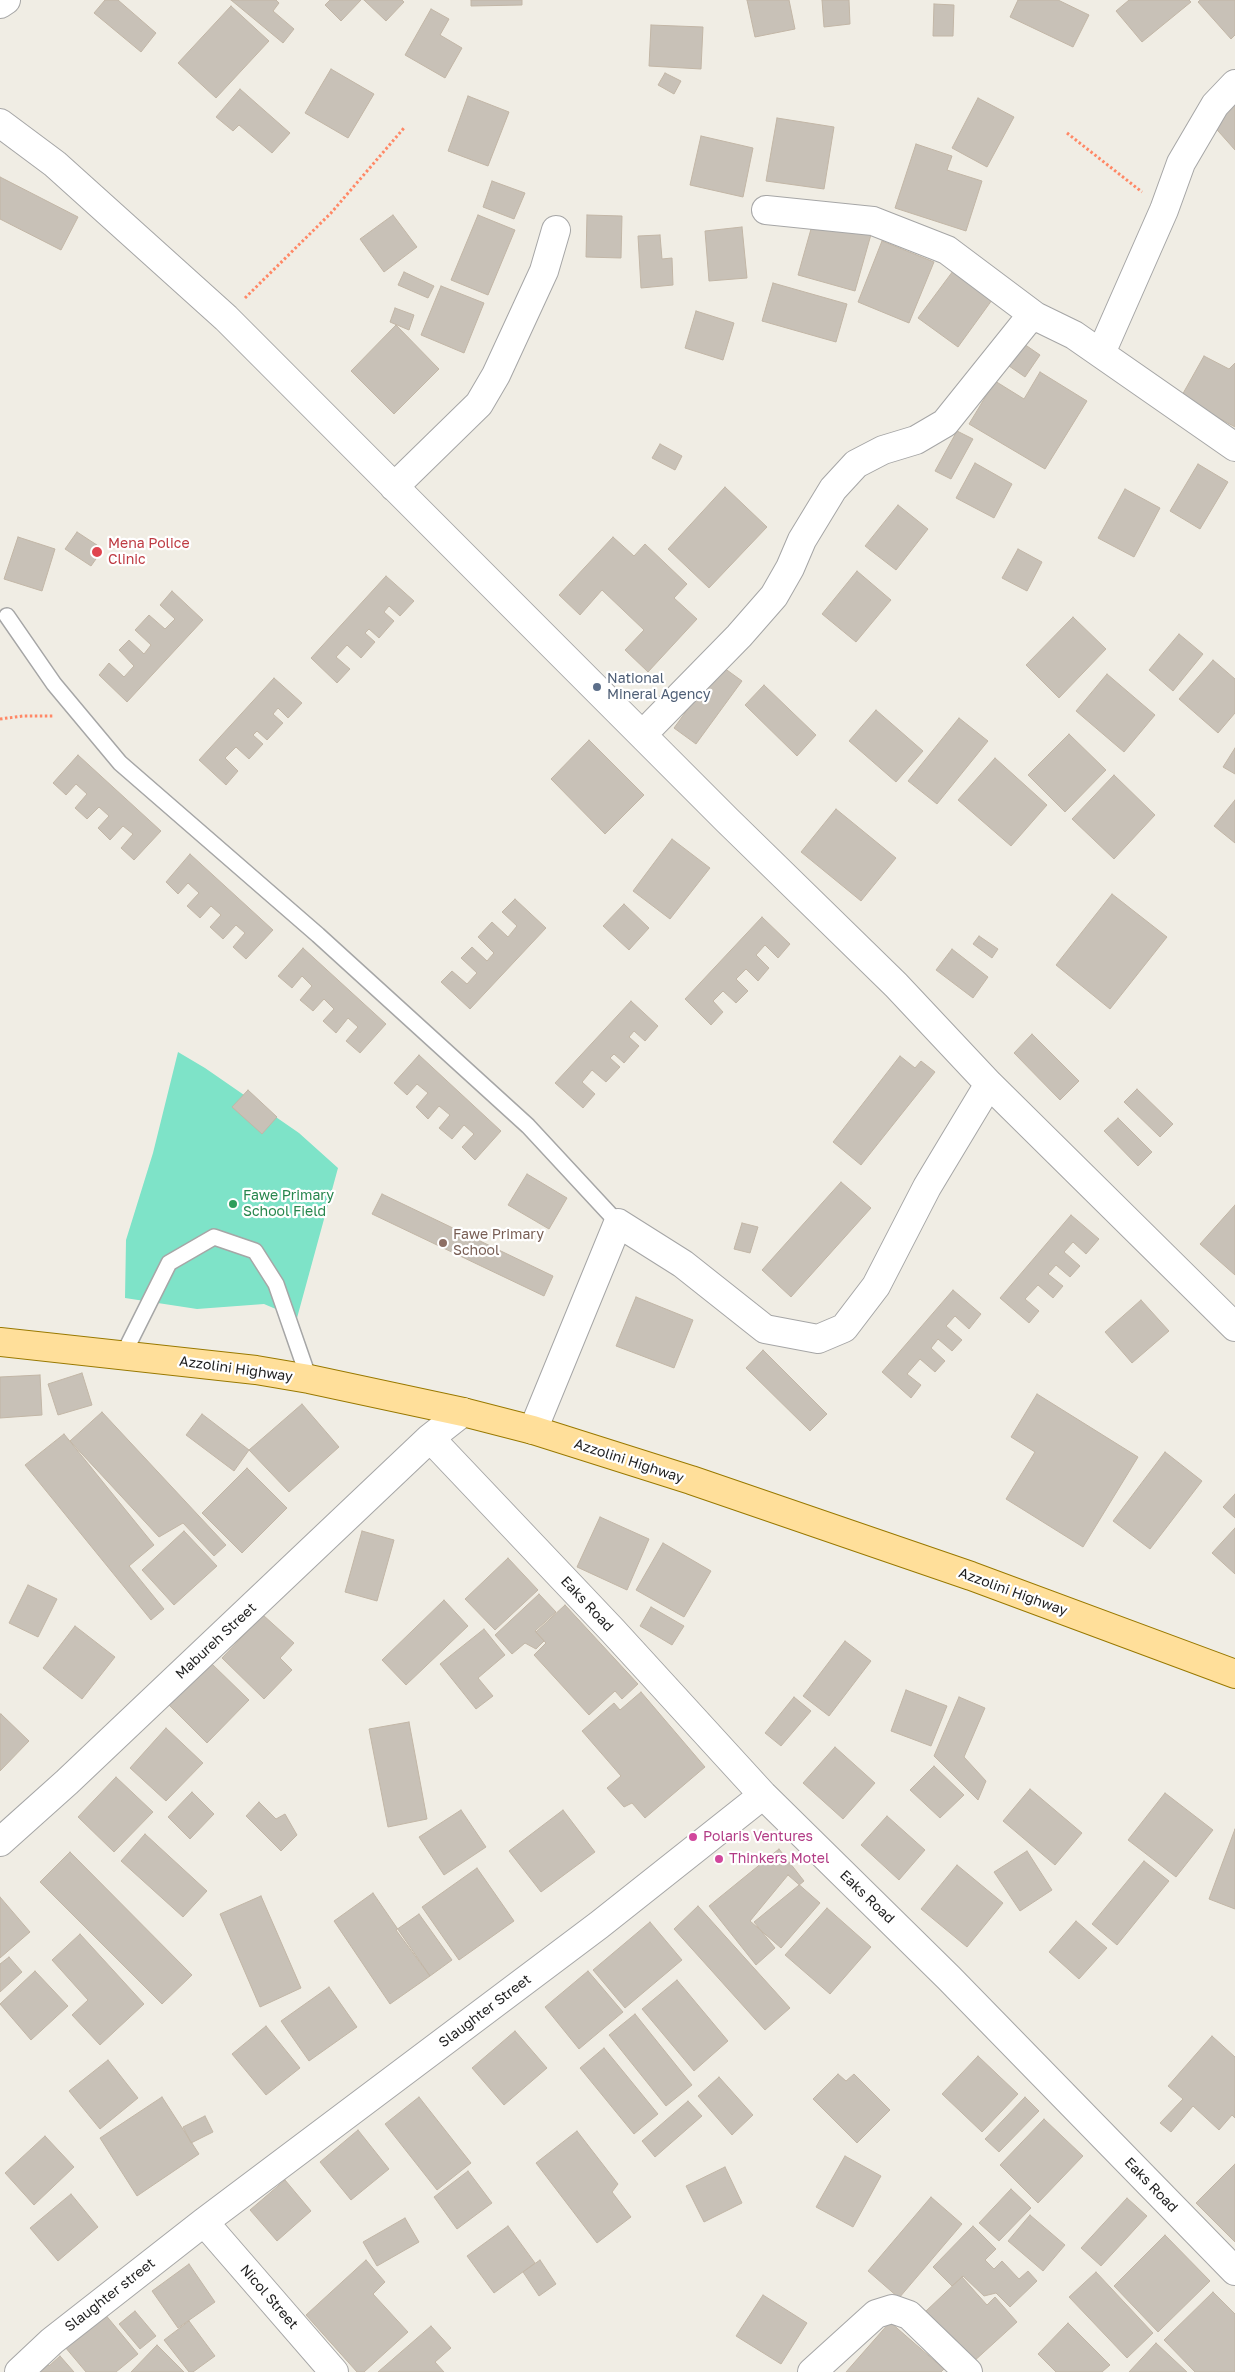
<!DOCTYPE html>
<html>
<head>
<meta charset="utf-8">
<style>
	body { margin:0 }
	canvas { display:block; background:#f0ede4 }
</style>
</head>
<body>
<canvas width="1235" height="2372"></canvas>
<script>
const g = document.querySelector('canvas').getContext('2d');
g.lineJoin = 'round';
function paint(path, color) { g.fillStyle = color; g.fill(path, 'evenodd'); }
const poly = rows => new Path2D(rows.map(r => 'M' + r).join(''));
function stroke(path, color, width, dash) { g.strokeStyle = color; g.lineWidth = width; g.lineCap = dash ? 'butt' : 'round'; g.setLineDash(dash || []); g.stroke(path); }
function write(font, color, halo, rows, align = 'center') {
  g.font = font + ' "Golos Text",sans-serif'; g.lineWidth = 4.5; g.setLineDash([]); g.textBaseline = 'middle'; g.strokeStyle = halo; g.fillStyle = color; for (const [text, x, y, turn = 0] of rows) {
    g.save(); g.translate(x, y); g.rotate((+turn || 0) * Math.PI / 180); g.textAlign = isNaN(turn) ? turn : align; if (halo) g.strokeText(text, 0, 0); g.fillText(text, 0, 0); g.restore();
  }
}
const pitch = poly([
	[178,1052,205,1068,299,1133,338,1168,297,1318,264,1304,197,1309,125,1298,126,1240,153,1153]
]);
const building = poly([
	[105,0,118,0,156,33,141,52,94,13,105,0],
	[231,0,276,0,279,3,273,11,294,29,283,43,231,0],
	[330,0,361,0,341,21,325,5,330,0],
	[364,0,402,0,404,2,386,21,364,0],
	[471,0,522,0,522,5,471,6,471,0],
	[747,0,789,0,795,29,755,37,747,0],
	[822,0,849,0,850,24,824,27,822,0],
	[1018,0,1058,0,1089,15,1073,47,1010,17,1018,0],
	[1129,0,1189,0,1191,2,1142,42,1116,11,1129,0],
	[1200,0,1235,0,1235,35,1231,39,1198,2,1200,0],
	[934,4,954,5,953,36,933,36,934,4],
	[231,6,269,41,216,98,178,63,231,6],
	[431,9,449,19,440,35,462,48,445,78,405,55,431,9],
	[651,25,703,27,701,69,649,66,651,25],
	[331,69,374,94,348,138,305,113,331,69],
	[665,73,681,81,674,94,658,85,665,73],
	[240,89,290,133,272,153,239,125,233,131,216,117,240,89],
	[468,96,509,112,488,166,448,151,468,96],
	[978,98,1014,117,987,167,952,148,978,98],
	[1235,102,1235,150,1211,123,1235,102],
	[777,118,834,127,824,189,766,181,777,118],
	[701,136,753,148,743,197,690,185,701,136],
	[916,144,952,156,947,170,982,181,966,231,895,208,916,144],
	[0,177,78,217,61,250,0,219,0,177],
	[492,181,525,193,514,219,483,207,492,181],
	[393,215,417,247,384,272,360,239,393,215],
	[478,215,515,230,488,295,451,280,478,215],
	[587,215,622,216,621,258,586,257,587,215],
	[815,215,872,231,855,291,798,275,815,215],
	[742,227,747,278,709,281,705,231,742,227],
	[660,235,662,259,672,258,673,285,641,288,638,236,660,235],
	[882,241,934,262,909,323,858,302,882,241],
	[953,271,992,300,958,347,918,318,953,271],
	[404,272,434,286,428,298,398,285,404,272],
	[773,283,847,304,836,342,762,321,773,283],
	[441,286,484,303,464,353,421,335,441,286],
	[395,308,414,315,409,330,390,322,395,308],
	[696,311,734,323,723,360,685,348,696,311],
	[396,325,439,369,394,414,351,371,396,325],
	[1024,344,1040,355,1025,377,1009,366,1024,344],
	[1204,356,1229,369,1235,363,1235,427,1181,397,1204,356],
	[1040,372,1087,401,1045,469,969,424,995,381,1024,399,1040,372],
	[957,431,973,439,951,479,935,471,957,431],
	[660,444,682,456,675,470,652,458,660,444],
	[975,463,1012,484,994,518,956,498,975,463],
	[1198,464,1228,482,1200,529,1170,511,1198,464],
	[725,487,767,527,709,588,668,549,725,487],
	[1125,489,1160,508,1134,557,1098,538,1125,489],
	[898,505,928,529,896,570,865,546,898,505],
	[77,532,103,549,91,566,65,549,77,532],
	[18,537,55,549,42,591,4,579,18,537],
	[613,537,634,556,645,544,687,584,674,598,697,619,648,672,625,650,644,630,602,590,580,615,559,595,613,537],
	[1018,549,1042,562,1027,591,1002,578,1018,549],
	[857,571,891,600,856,642,822,614,857,571],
	[386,576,414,601,400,616,389,606,384,612,394,621,379,638,369,629,365,633,375,642,361,658,347,645,336,657,350,669,337,683,311,658,386,576],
	[172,591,203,620,127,702,99,675,109,663,124,677,134,666,119,650,129,640,144,654,151,645,135,630,149,615,165,629,175,619,160,605,172,591],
	[1073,617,1106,649,1059,698,1026,665,1073,617],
	[1179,634,1203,654,1173,691,1149,670,1179,634],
	[1213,660,1235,679,1235,713,1218,733,1179,699,1213,660],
	[720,665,742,681,696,744,674,728,720,665],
	[1107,674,1155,715,1124,752,1076,711,1107,674],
	[274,678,302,703,288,718,278,708,273,714,283,723,267,740,257,731,253,735,263,744,249,759,236,747,225,758,238,771,226,785,199,760,274,678],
	[764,685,816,735,797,756,745,705,764,685],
	[876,710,923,751,896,782,849,741,876,710],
	[959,718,988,741,937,804,908,781,959,718],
	[1069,734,1106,770,1065,812,1028,775,1069,734],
	[589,740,644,795,605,834,551,779,589,740],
	[1235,748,1235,774,1223,767,1235,748],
	[78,755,161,831,134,860,121,848,133,834,123,826,110,840,98,828,109,816,99,807,87,819,75,808,87,794,76,784,66,795,53,783,78,755],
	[995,758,1047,805,1011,846,958,800,995,758],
	[1114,775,1155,815,1114,859,1072,819,1114,775],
	[1235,800,1235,843,1214,826,1235,800],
	[836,809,896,858,861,901,801,852,836,809],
	[672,839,710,868,670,919,633,891,672,839],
	[190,854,273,930,246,959,233,947,245,933,236,925,223,939,210,927,221,915,211,906,200,918,187,906,199,893,188,883,178,894,166,882,190,854],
	[1112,894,1167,937,1110,1009,1056,965,1112,894],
	[515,899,546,928,470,1009,441,982,452,971,467,984,477,973,461,958,472,947,487,961,494,953,478,937,492,922,508,937,517,926,502,912,515,899],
	[624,904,649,928,629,950,603,926,624,904],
	[762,917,790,944,778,958,765,945,756,955,769,968,758,981,746,969,736,979,748,991,736,1003,723,991,713,1001,723,1012,711,1025,685,999,762,917],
	[979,936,998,949,992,958,973,944,979,936],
	[303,948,386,1024,360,1053,346,1041,358,1027,348,1018,336,1033,323,1021,334,1009,324,999,313,1011,300,1000,312,986,302,976,292,988,278,976,303,948],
	[952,949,988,977,973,998,936,970,952,949],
	[631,1001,658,1026,645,1041,634,1031,629,1037,639,1046,624,1063,614,1054,610,1058,620,1067,606,1082,592,1070,582,1082,595,1094,583,1108,555,1083,631,1001],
	[1032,1034,1079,1081,1060,1100,1014,1053,1032,1034],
	[419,1055,501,1131,475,1160,462,1147,474,1134,464,1125,452,1139,439,1128,450,1115,439,1106,428,1119,416,1107,428,1093,417,1084,407,1095,394,1083,419,1055],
	[900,1056,915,1068,921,1061,935,1072,861,1165,833,1142,900,1056],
	[1137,1089,1173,1124,1160,1137,1124,1102,1137,1089],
	[248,1090,277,1117,262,1134,232,1107,248,1090],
	[1118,1118,1152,1152,1138,1166,1104,1131,1118,1118],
	[527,1174,567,1198,549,1229,508,1205,527,1174],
	[841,1182,871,1208,791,1297,762,1270,841,1182],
	[382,1194,553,1276,544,1296,372,1214,382,1194],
	[1235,1205,1235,1275,1200,1244,1235,1205],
	[1071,1215,1099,1239,1086,1254,1073,1242,1064,1252,1080,1266,1070,1277,1056,1265,1048,1274,1063,1286,1053,1298,1038,1285,1025,1299,1039,1311,1029,1323,1000,1298,1071,1215],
	[742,1223,758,1227,750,1253,734,1249,742,1223],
	[953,1290,981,1314,969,1329,955,1316,946,1326,962,1340,952,1351,938,1339,931,1348,945,1361,935,1372,920,1359,907,1374,921,1385,911,1398,882,1372,953,1290],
	[636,1297,693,1320,674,1368,616,1346,636,1297],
	[1141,1300,1169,1331,1132,1363,1105,1332,1141,1300],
	[763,1350,827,1414,810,1431,746,1368,763,1350],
	[82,1373,92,1405,58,1415,48,1384,82,1373],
	[40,1375,42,1415,0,1418,0,1377,40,1375],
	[1037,1394,1138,1457,1083,1547,1006,1499,1035,1452,1011,1437,1037,1394],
	[302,1404,339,1447,289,1492,249,1450,302,1404],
	[102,1412,226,1545,214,1556,183,1523,159,1537,70,1441,102,1412],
	[202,1414,249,1450,234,1471,186,1435,202,1414],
	[64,1434,154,1545,129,1566,164,1609,151,1620,25,1465,64,1434],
	[1165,1452,1202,1481,1150,1549,1113,1521,1165,1452],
	[247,1468,287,1508,242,1553,202,1513,247,1468],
	[1235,1494,1235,1518,1223,1507,1235,1494],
	[600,1517,649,1539,627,1590,577,1567,600,1517],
	[1235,1528,1235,1574,1212,1553,1235,1528],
	[184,1531,217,1566,174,1605,142,1570,184,1531],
	[362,1531,394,1540,377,1601,345,1592,362,1531],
	[663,1543,711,1571,684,1617,636,1590,663,1543],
	[508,1558,538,1590,495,1630,465,1599,508,1558],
	[28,1585,57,1599,38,1637,9,1623,28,1585],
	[539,1594,556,1612,535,1631,544,1641,536,1649,525,1643,512,1654,495,1635,539,1594],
	[444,1600,468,1626,406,1685,382,1660,444,1600],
	[565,1605,638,1684,622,1699,615,1691,589,1715,534,1655,546,1643,536,1632,565,1605],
	[651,1607,684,1626,672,1645,640,1626,651,1607],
	[263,1615,294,1643,280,1658,292,1670,264,1699,222,1658,263,1615],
	[75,1626,115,1657,82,1699,43,1668,75,1626],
	[484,1629,505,1655,478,1678,493,1696,476,1709,440,1664,484,1629],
	[845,1641,871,1661,829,1716,803,1696,845,1641],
	[211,1663,249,1700,207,1743,169,1705,211,1663],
	[906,1690,947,1706,931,1746,891,1731,906,1690],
	[641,1692,705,1767,645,1818,632,1803,624,1807,607,1788,621,1776,582,1731,614,1703,620,1710,641,1692],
	[794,1697,811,1711,781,1746,765,1733,794,1697],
	[959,1697,985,1708,964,1757,986,1781,978,1800,934,1756,959,1697],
	[1,1714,29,1741,0,1771,0,1714,1,1714],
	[409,1722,427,1819,388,1827,369,1729,409,1722],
	[166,1728,203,1763,166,1801,130,1768,166,1728],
	[835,1747,875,1783,843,1819,803,1783,835,1747],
	[934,1766,964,1795,940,1818,910,1790,934,1766],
	[116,1777,153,1812,114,1852,78,1817,116,1777],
	[1030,1789,1082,1833,1055,1865,1003,1821,1030,1789],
	[192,1792,214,1814,190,1839,168,1817,192,1792],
	[1165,1793,1213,1830,1176,1877,1128,1840,1165,1793],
	[259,1802,276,1819,285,1814,297,1835,281,1851,246,1816,259,1802],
	[461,1810,486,1847,444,1875,419,1837,461,1810],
	[563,1810,595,1852,541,1892,509,1851,563,1810],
	[887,1816,925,1850,899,1880,861,1845,887,1816],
	[1235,1829,1235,1909,1209,1899,1235,1829],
	[145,1834,207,1891,183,1917,121,1861,145,1834],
	[779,1849,804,1881,754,1922,775,1948,756,1965,709,1906,779,1849],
	[1027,1851,1052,1890,1020,1911,994,1872,1027,1851],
	[70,1852,192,1975,162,2004,40,1882,70,1852],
	[1144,1861,1169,1881,1117,1945,1092,1924,1144,1861],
	[957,1865,1003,1903,967,1947,921,1909,957,1865],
	[477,1868,514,1921,459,1960,422,1907,477,1868],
	[788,1875,820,1903,781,1948,750,1921,788,1875],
	[373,1893,430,1976,390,2004,334,1921,373,1893],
	[261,1896,301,1988,260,2007,220,1914,261,1896],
	[0,1897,30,1932,0,1958,0,1897],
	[698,1906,790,2008,765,2030,674,1929,698,1906],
	[827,1908,871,1947,830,1994,785,1955,827,1908],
	[419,1914,452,1960,430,1976,396,1930,419,1914],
	[1076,1921,1107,1948,1079,1979,1049,1952,1076,1921],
	[650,1922,682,1960,625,2008,593,1970,650,1922],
	[80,1934,144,2004,100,2045,72,2015,88,2000,52,1960,80,1934],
	[9,1957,22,1972,0,1992,0,1964,9,1957],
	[35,1971,68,2006,31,2040,0,2004,35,1971],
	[588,1971,623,2012,579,2049,545,2007,588,1971],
	[677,1980,728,2041,694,2071,642,2009,677,1980],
	[329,1987,357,2027,309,2061,281,2021,329,1987],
	[635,2014,692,2085,666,2106,609,2035,635,2014],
	[266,2026,300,2068,266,2095,232,2054,266,2026],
	[515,2031,547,2068,504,2105,472,2068,515,2031],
	[1212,2036,1235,2057,1235,2118,1232,2115,1219,2130,1193,2106,1171,2132,1160,2123,1183,2099,1168,2086,1212,2036],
	[604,2048,658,2114,634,2134,580,2068,604,2048],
	[978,2056,1018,2094,982,2132,942,2094,978,2056],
	[108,2060,138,2098,100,2129,69,2091,108,2060],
	[838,2074,846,2081,854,2074,890,2110,857,2143,813,2099,838,2074],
	[719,2077,753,2115,732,2135,698,2096,719,2077],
	[162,2097,199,2154,137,2196,100,2138,162,2097],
	[419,2097,471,2163,437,2190,385,2124,419,2097],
	[1025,2097,1039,2111,999,2152,985,2139,1025,2097],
	[688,2101,702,2116,655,2157,642,2141,688,2101],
	[205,2116,213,2132,191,2143,183,2127,205,2116],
	[1044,2119,1083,2156,1038,2203,1000,2165,1044,2119],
	[358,2130,389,2169,351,2200,320,2162,358,2130],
	[577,2131,618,2184,612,2192,631,2217,597,2243,536,2163,577,2131],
	[45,2136,74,2167,34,2205,5,2173,45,2136],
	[845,2156,881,2176,853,2227,816,2207,845,2156],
	[1235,2164,1235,2242,1196,2203,1235,2164],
	[725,2167,742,2203,704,2222,686,2186,725,2167],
	[468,2171,492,2203,457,2229,434,2197,468,2171],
	[285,2180,311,2211,277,2241,250,2210,285,2180],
	[1011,2189,1031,2208,999,2241,979,2223,1011,2189],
	[71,2194,98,2227,58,2261,30,2228,71,2194],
	[931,2197,962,2224,899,2298,868,2271,931,2197],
	[1127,2198,1147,2216,1101,2266,1081,2248,1127,2198],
	[1030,2215,1065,2245,1043,2271,1008,2241,1030,2215],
	[405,2218,419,2242,377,2266,363,2242,405,2218],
	[508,2226,535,2263,494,2293,467,2256,508,2226],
	[973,2226,996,2249,985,2260,994,2269,1002,2261,1019,2279,1028,2271,1037,2281,1010,2307,996,2293,984,2296,963,2276,952,2286,933,2267,973,2226],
	[1165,2235,1210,2281,1158,2332,1114,2286,1165,2235],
	[366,2260,385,2282,373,2294,408,2332,364,2372,357,2372,306,2315,366,2260],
	[540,2260,556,2284,539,2296,523,2272,540,2260],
	[189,2264,215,2302,178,2328,152,2291,189,2264],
	[1096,2272,1153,2333,1127,2358,1069,2297,1096,2272],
	[962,2277,987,2305,995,2297,1017,2322,972,2363,926,2311,962,2277],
	[1213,2292,1235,2314,1235,2372,1195,2372,1164,2340,1213,2292],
	[763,2295,807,2323,781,2364,736,2336,763,2295],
	[135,2311,156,2336,140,2349,119,2324,135,2311],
	[104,2313,138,2354,116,2372,86,2372,65,2347,104,2313],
	[189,2321,215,2356,193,2372,189,2372,164,2340,189,2321],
	[890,2322,944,2369,941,2372,846,2372,890,2322],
	[1068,2323,1110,2365,1102,2372,1056,2372,1038,2354,1068,2323],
	[431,2326,451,2348,435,2362,444,2372,378,2372,431,2326],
	[1156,2343,1187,2372,1129,2372,1156,2343],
	[157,2345,184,2372,131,2372,157,2345],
	[60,2356,74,2372,35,2372,45,2361,49,2366,60,2356]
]);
const path = poly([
	[1067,133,1142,192],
	[245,298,331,213,404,128],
	[0,719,23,716,53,716]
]);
const service = poly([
	[7,616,54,684,120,763,318,935,528,1126,618,1223],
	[123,1355,169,1263,214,1237,255,1251,276,1284,309,1379]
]);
const minor = poly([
	[0,4,6,0],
	[0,123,55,164,226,318,727,820,896,985,989,1084,1235,1327],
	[766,210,873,221,947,250,1035,316,1074,335,1235,447],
	[1101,353,1164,210,1181,163,1215,105,1235,84],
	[394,487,479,404,496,375,544,271,556,230],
	[643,734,739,636,774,596,790,568,802,540,833,489,856,464,883,450,916,440,945,423,1026,322,1035,316],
	[533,1430,618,1223,683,1264,765,1329,818,1339,844,1328,876,1286,927,1187,989,1084],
	[430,1438,613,1631,763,1795,949,1978,1235,2271],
	[0,1842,67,1782,430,1438,463,1412],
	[204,2222,334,2372],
	[19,2372,52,2341,204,2222,599,1925,763,1795],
	[812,2372,876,2314,892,2309,909,2315,968,2372]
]);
const primary = poly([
	[0,1342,256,1370,309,1379,463,1412,533,1430,691,1480,971,1576,1235,1674]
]);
const markers = [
	[97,552,6,"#e0444e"],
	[597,687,5,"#5c6f8a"],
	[233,1204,5,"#2e9e5b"],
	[443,1243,5,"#8d6e63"],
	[693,1837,5,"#d1479c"],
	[719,1859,5,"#d1479c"]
];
const healthNames = [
	["Mena Police",108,544],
	["Clinic",108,560]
];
const serviceNames = [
	["National",607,679],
	["Mineral Agency",607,695]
];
const leisureNames = [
	["Fawe Primary",243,1196],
	["School Field",243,1212]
];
const educationNames = [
	["Fawe Primary",453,1235],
	["School",453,1251]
];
const streetNames = [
	["Azzolini Highway",236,1369,8],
	["Azzolini Highway",629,1461,18],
	["Azzolini Highway",1013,1592,20],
	["Eaks Road",587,1604,47],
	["Mabureh Street",216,1641,-43],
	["Eaks Road",867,1897,44],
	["Slaughter Street",485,2011,-37],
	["Eaks Road",1151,2185,46],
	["Slaughter street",110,2295,-38],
	["Nicol Street",269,2297,49]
];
const hotelNames = [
	["Polaris Ventures",703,1837],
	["Thinkers Motel",729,1859]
];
paint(pitch, '#7ee3c8');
paint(building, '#c8c1b7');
stroke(building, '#c2b6a6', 1);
stroke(service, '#a6a6a6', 18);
stroke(minor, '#a6a6a6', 30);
stroke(primary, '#997900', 30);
stroke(path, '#f86', 3, [2.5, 2.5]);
stroke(service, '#fff', 15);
stroke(minor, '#fff', 28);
stroke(primary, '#ffdf9a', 28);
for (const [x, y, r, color] of markers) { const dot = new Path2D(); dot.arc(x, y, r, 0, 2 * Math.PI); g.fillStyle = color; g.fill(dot); stroke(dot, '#fff', 2); }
write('14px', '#be3a42', '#fff', healthNames, 'left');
write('14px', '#4e5e75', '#fff', serviceNames, 'left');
write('14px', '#27864d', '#fff', leisureNames, 'left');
write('14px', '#785e54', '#fff', educationNames, 'left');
write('14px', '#1f1f1f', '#fff', streetNames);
write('14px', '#b23c85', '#fff', hotelNames, 'left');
</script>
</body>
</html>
